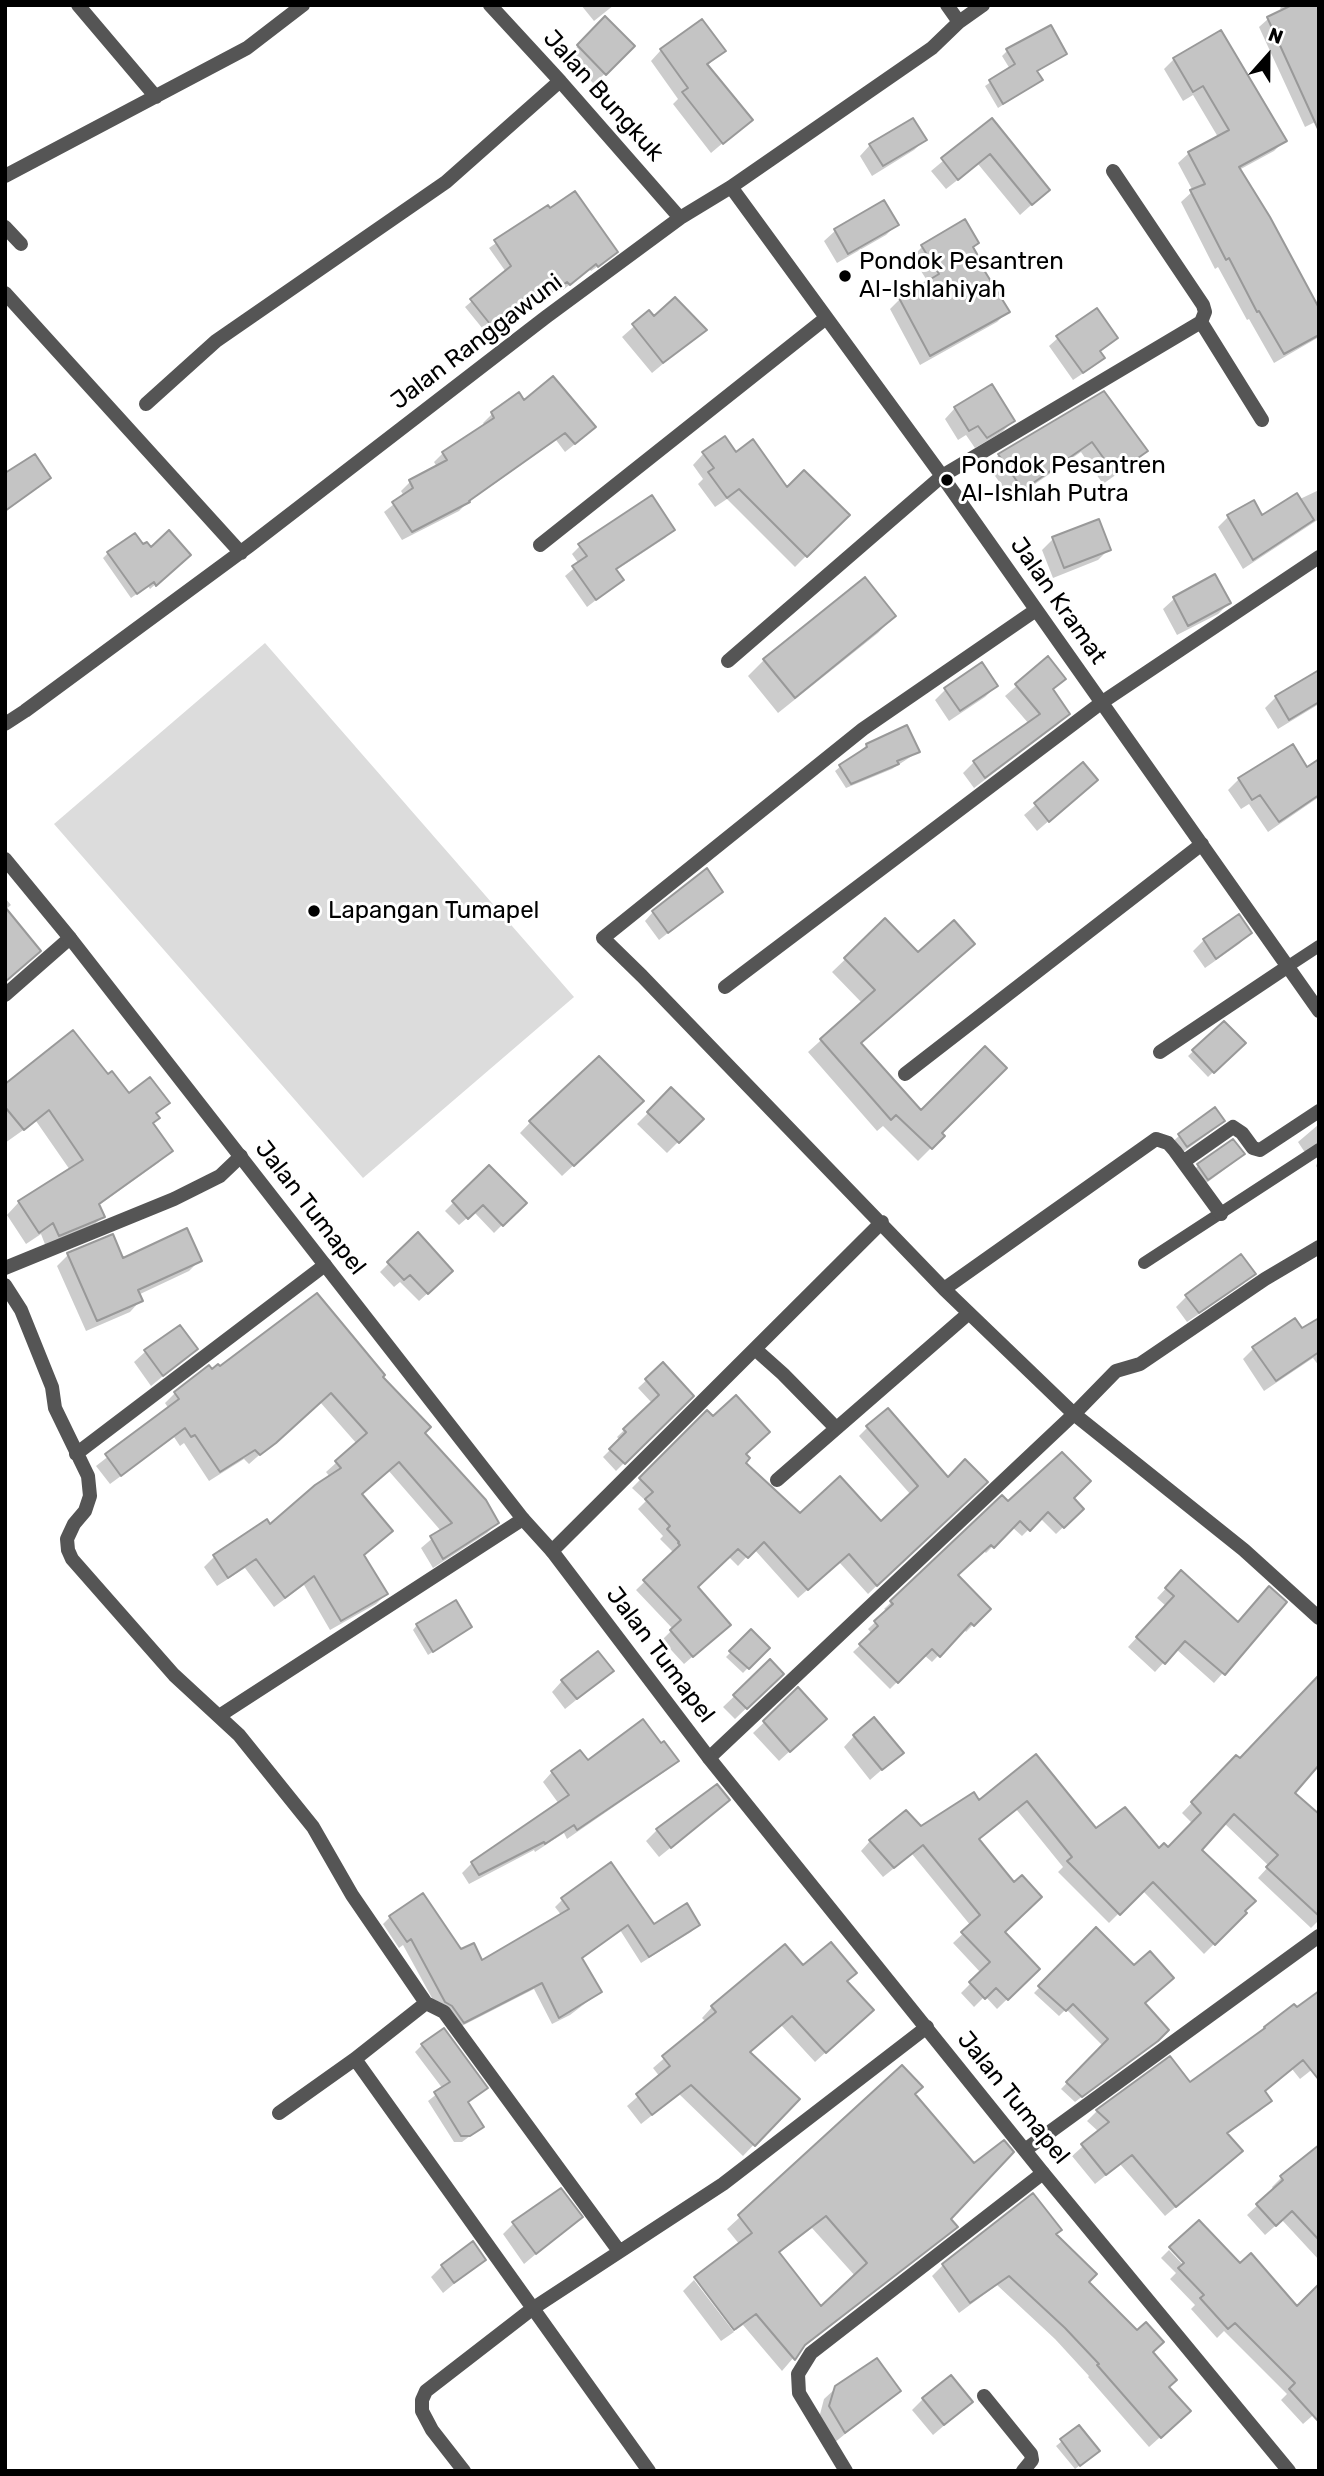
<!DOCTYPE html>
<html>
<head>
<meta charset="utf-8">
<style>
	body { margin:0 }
	#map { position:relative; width:1324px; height:2476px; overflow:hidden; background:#fff; font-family:Rubik,sans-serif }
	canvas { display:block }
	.frame { position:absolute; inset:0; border:7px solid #000; pointer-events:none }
	.north { position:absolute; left:1233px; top:21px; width:70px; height:70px; -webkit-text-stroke:5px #fff; paint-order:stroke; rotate:21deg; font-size:19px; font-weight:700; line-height:28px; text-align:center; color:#000 }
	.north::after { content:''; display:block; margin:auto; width:24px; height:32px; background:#000; clip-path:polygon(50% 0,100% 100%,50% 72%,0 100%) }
</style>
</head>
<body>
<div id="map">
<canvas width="1324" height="2476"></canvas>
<div class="frame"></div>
<div class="north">N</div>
</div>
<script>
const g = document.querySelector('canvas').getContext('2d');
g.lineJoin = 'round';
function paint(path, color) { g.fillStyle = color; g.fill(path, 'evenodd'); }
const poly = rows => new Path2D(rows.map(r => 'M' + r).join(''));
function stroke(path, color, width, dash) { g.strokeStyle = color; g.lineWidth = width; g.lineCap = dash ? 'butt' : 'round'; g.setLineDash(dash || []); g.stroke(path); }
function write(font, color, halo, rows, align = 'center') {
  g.font = font + ' Rubik,sans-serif'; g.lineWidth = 6; g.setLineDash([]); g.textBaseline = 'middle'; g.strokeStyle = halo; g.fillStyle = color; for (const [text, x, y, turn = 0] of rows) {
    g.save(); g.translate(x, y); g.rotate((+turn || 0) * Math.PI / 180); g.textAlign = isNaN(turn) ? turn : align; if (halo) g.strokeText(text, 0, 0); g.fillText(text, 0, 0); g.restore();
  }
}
const green = poly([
	[265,643,574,997,363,1178,54,824]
]);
const shadow = poly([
	[581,5,614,5,594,21],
	[1283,5,1319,5,1319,120,1305,127,1259,27,1268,19,1282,12,1280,8],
	[605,19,633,46,594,84,567,57],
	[1050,28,1065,54,1036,72,1036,84,998,108,985,86,1010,69,1002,56,1007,51],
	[661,50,723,51,707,66,750,120,711,153,673,104,678,99,651,61],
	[1174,59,1284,141,1274,151,1239,170,1319,308,1319,337,1274,363,1249,319,1247,320,1218,267,1215,269,1181,202,1193,191,1178,163,1189,153,1218,137,1193,95,1183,101,1164,69],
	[992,120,1048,190,1020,215,978,164,946,189,931,171],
	[925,140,914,150,872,176,860,156,870,145],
	[884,202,897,224,886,235,837,263,824,241,835,231],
	[547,207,610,258,591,271,589,269,563,290,561,286,530,307,527,302,487,334,465,307,506,272,489,248],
	[922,247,971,248,1007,312,997,322,920,365,890,309,900,299,928,282,912,257],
	[649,313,654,319,704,330,652,373,622,337],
	[1058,338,1116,338,1099,352,1102,357,1094,366,1073,380,1049,346],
	[1104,393,1146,451,1135,461,1103,484,1081,452,1012,500,988,466,999,455],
	[518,395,524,402,585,436,565,452,556,440,467,503,459,511,402,540,384,512,404,496,401,491,410,482,437,467,434,462,443,453,485,426,483,423,492,414],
	[955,408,1013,421,1002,432,975,448,966,435,958,440,945,419],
	[703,454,735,454,787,490,847,515,795,567,727,499,715,507,698,484,703,479,693,465],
	[1319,490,1319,519,1243,569,1218,527,1228,517,1253,502,1262,517],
	[1098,521,1109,549,1098,560,1053,578,1042,550,1053,539],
	[673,530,665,538,615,571,622,580,587,607,565,576,579,564,572,554,580,546],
	[142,546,184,559,150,589,148,586,131,598,103,558,108,553],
	[1174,599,1229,603,1218,614,1177,635,1163,609],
	[894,616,878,633,778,713,748,676,764,660],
	[1048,659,1063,679,1052,690,1068,714,1057,725,974,788,963,773,974,762,1029,724,1005,696],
	[1319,679,1319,704,1278,729,1265,708,1276,697],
	[996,686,985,697,949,721,935,700,946,689],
	[867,745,918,752,892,769,846,788,835,771],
	[1319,761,1319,797,1268,832,1249,804,1241,809,1228,790,1239,779,1306,770],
	[1083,764,1085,790,1037,831,1024,815],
	[720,892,659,940,645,921,653,912],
	[5,898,11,905,5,910,5,980],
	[1238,916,1250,933,1239,944,1205,968,1193,951,1204,940],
	[885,921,918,955,859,1044,943,1136,918,1161,883,1126,877,1131,808,1052,862,1003,832,972],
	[1224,1023,1243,1043,1208,1077,1188,1056],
	[108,1076,129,1095,167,1103,155,1115,152,1124,171,1150,158,1163,98,1206,103,1216,90,1229,46,1247,41,1234,26,1244,7,1215,19,1202,70,1170,36,1121,5,1143,5,1087],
	[671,1090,701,1119,667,1153,637,1124],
	[548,1104,631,1112,562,1176,520,1133],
	[1215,1110,1223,1120,1212,1131,1176,1157,1168,1146,1179,1136],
	[1319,1120,1319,1171,1316,1166,1318,1161,1315,1155,1304,1151,1298,1142,1318,1125],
	[1233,1141,1243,1153,1232,1164,1197,1190,1187,1176,1198,1166],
	[489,1167,524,1203,494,1233,474,1212,459,1225,445,1211],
	[418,1234,442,1280,419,1301,400,1282,394,1287,380,1272],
	[68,1255,122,1261,200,1260,189,1271,138,1295,140,1301,130,1312,86,1331,57,1266],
	[1253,1273,1243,1284,1187,1322,1176,1307,1187,1296],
	[1319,1320,1319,1366,1313,1358,1264,1391,1243,1359,1254,1348,1301,1331],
	[180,1327,196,1349,151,1386,134,1362,145,1352],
	[663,1365,692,1395,616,1471,603,1457,620,1440,617,1437,652,1403,638,1388],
	[212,1371,381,1377,497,1523,487,1533,433,1568,421,1548,441,1531,388,1470,360,1495,362,1556,386,1594,376,1604,330,1630,304,1585,274,1607,245,1568,217,1586,204,1567,214,1557,270,1526,330,1477,326,1472,357,1444,320,1402,249,1464,244,1459,209,1481,184,1443,180,1446,174,1437,110,1484,96,1466,169,1409,165,1403,175,1393],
	[707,1412,744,1455,743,1463,800,1515,881,1524,911,1495,859,1436,867,1428,948,1479,986,1482,868,1594,839,1562,798,1598,754,1549,738,1566,728,1556,696,1587,720,1633,684,1664,662,1640,673,1629,636,1590,672,1555,672,1551,660,1539,663,1536,638,1509,646,1501,632,1488],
	[1002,1498,1008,1504,1072,1498,1082,1509,1056,1534,1040,1518,1022,1536,1012,1527,986,1553,983,1550,956,1575,988,1609,966,1632,964,1629,932,1662,924,1655,890,1689,853,1652,872,1634,868,1629,887,1611,884,1609],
	[1181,1572,1237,1624,1285,1602,1214,1683,1176,1649,1155,1672,1128,1647,1166,1606,1157,1598],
	[417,1625,470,1627,428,1655,413,1630],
	[751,1632,767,1648,743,1673,726,1657],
	[770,1662,782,1674,735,1719,723,1707],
	[612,1671,565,1709,552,1692,562,1681],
	[798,1690,814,1729,779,1761,753,1733],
	[854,1736,901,1753,870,1780,844,1747],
	[1036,1757,1096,1830,1159,1851,1168,1849,1193,1824,1182,1813,1236,1757,1293,1793,1319,1821,1319,1920,1311,1928,1258,1878,1269,1866,1224,1823,1199,1850,1245,1913,1204,1954,1142,1890,1109,1923,1058,1872,1063,1867,1016,1809,977,1840,1002,1933,1038,1969,997,2009,985,1996,974,2007,961,1993,981,1973,953,1943,971,1926,912,1854,883,1877,861,1851,870,1841,920,1829,979,1802],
	[676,1761,667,1770,567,1839,564,1833,535,1852,534,1850,469,1884,462,1873,472,1863,559,1804,543,1782,552,1772,588,1763],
	[717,1786,717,1810,659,1857,646,1841,657,1830],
	[562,1900,654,1926,698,1925,691,1932,641,1963,620,1930,580,1959,600,1992,570,2015,552,2024,534,1989,456,2029,438,2009,403,1945,399,1948,383,1924,390,1917,481,1963,562,1916,555,1907],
	[1096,1930,1161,2036,1075,2102,1061,2089,1103,2046,1066,2009,1059,2016,1034,1993],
	[803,1968,861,2020,815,2062,781,2025,748,2053,797,2099,743,2156,679,2094,641,2124,627,2106,660,2077,653,2068,706,2022,702,2018,712,2007],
	[1296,2009,1319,2064,1300,2079,1292,2069,1263,2092,1270,2101,1260,2111,1226,2135,1230,2161,1165,2216,1120,2164,1095,2184,1072,2156,1099,2132,1087,2121,1097,2111,1170,2059,1190,2085],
	[422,2045,486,2088,467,2103,482,2127,462,2142,454,2142,428,2101,443,2089,415,2052],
	[902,2068,913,2094,948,2219,956,2227,943,2239,800,2350,782,2371,743,2325,736,2330,697,2278,740,2245,727,2229],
	[812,2228,856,2277,821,2309,778,2254],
	[1319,2152,1319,2260,1282,2220,1265,2235,1247,2215,1274,2190,1272,2187,1281,2178],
	[580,2217,524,2264,503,2234,513,2224],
	[1054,2235,1087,2282,1151,2353,1168,2388,1177,2422,1149,2447,1088,2377,1089,2376,1055,2339,997,2285,959,2313,932,2276,943,2265],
	[1169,2250,1189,2271,1240,2265,1297,2308,1319,2410,1303,2424,1281,2400,1287,2394,1224,2331,1217,2338,1191,2309,1195,2305,1170,2279,1176,2273,1161,2258],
	[484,2259,443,2293,431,2277,442,2266],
	[694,2280,734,2332,721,2341,683,2291],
	[836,2388,898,2391,834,2443,819,2418,824,2399],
	[923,2399,960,2412,933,2435,912,2410],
	[1079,2427,1093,2455,1075,2469,1056,2446]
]);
const building = poly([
	[1292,5,1319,5,1319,131,1267,17,1292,5],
	[605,16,635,46,606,75,577,45,605,16],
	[702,19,726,51,707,64,753,120,723,144,682,92,688,88,660,49,702,19],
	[1051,25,1067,54,1037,71,1043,80,1003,104,989,80,1015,64,1006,49,1051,25],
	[1221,30,1287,141,1239,167,1270,217,1319,308,1319,335,1284,354,1259,311,1257,312,1229,258,1226,260,1190,190,1205,184,1188,152,1229,130,1203,86,1193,92,1173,58,1221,30],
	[913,118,927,140,883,166,869,144,913,118],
	[992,118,1050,190,1032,205,990,154,958,180,941,158,992,118],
	[575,191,618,252,598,267,596,264,570,285,567,282,537,302,533,297,494,329,470,299,511,266,494,240,548,205,550,208,575,191],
	[884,200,899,225,848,254,834,229,884,200],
	[965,219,979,243,973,247,981,261,979,262,1010,312,930,356,899,298,939,274,921,245,965,219],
	[675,297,707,330,663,363,632,324,649,310,654,316,675,297],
	[1097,308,1118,338,1100,351,1105,358,1083,373,1056,336,1097,308],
	[553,376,596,427,575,444,565,433,469,501,470,502,412,532,392,502,413,488,409,480,447,460,442,452,494,418,491,412,519,392,524,400,553,376],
	[992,384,1015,421,987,438,978,426,969,431,954,407,992,384],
	[1104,391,1148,451,1115,474,1092,442,1023,490,998,454,1104,391],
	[725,436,736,452,753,439,787,487,804,470,850,515,807,557,739,489,727,498,708,472,714,468,702,452,725,436],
	[35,454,51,478,5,511,5,473,35,454],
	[1297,493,1314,520,1253,560,1227,515,1254,500,1262,515,1297,493],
	[652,495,675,530,616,569,624,580,596,600,572,566,587,556,578,544,652,495],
	[1099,519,1111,550,1064,568,1052,537,1099,519],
	[169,530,191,555,156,586,154,582,137,594,107,552,135,533,143,544,147,542,151,547,169,530],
	[1215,574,1231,603,1188,626,1173,597,1215,574],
	[865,577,896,616,795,698,763,659,865,577],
	[1048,656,1066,679,1053,689,1070,714,985,778,973,761,1040,714,1015,684,1048,656],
	[982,662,998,686,960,711,944,688,982,662],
	[1319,670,1319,702,1289,720,1275,696,1319,670],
	[907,725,920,752,897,761,899,764,851,784,839,765,867,747,866,744,907,725],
	[1293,744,1307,767,1319,759,1319,795,1279,822,1260,795,1252,800,1238,778,1293,744],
	[1083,762,1098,780,1049,822,1034,803,1083,762],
	[707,868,723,892,668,933,652,911,707,868],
	[5,907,41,951,5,982,5,907],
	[1239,914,1252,933,1216,959,1203,939,1239,914],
	[885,918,918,952,954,920,975,944,861,1043,921,1110,985,1046,1007,1068,942,1133,945,1136,932,1149,896,1115,891,1120,820,1039,875,990,844,958,885,918],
	[1224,1021,1246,1043,1214,1073,1192,1050,1224,1021],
	[73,1030,108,1074,112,1071,129,1093,150,1077,170,1103,156,1113,160,1118,153,1123,173,1151,99,1204,105,1217,59,1236,53,1223,39,1233,18,1201,83,1160,49,1110,24,1130,5,1107,5,1084,73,1030],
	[599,1056,644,1101,574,1166,529,1121,599,1056],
	[671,1087,704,1119,679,1143,647,1112,671,1087],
	[1215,1107,1225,1121,1187,1147,1178,1134,1215,1107],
	[1233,1139,1245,1154,1208,1180,1197,1164,1233,1139],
	[489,1165,527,1203,503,1226,483,1205,468,1219,452,1201,489,1165],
	[187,1228,202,1261,138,1290,143,1301,97,1321,67,1253,113,1234,123,1258,187,1228],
	[418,1232,453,1271,428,1294,410,1275,404,1280,387,1262,418,1232],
	[1241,1254,1256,1274,1199,1313,1185,1295,1241,1254],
	[317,1293,385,1375,383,1377,431,1427,425,1433,486,1500,499,1523,443,1559,430,1536,452,1523,399,1462,362,1494,393,1531,364,1555,388,1594,341,1621,314,1576,285,1598,256,1559,228,1578,213,1555,267,1519,270,1524,315,1485,341,1468,335,1461,367,1433,331,1393,276,1443,260,1455,255,1450,220,1472,195,1435,191,1437,185,1428,121,1476,105,1454,179,1399,174,1392,209,1365,212,1369,218,1364,220,1366,317,1293],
	[1295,1318,1302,1328,1319,1318,1319,1352,1276,1381,1252,1347,1295,1318],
	[180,1325,198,1349,163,1376,144,1350,180,1325],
	[663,1362,694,1396,625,1464,609,1449,626,1432,623,1429,659,1395,645,1379,663,1362],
	[736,1395,770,1432,746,1454,750,1458,746,1463,800,1513,840,1476,881,1521,918,1486,866,1426,888,1408,948,1477,965,1459,988,1482,877,1586,849,1554,808,1590,764,1542,748,1558,738,1549,698,1587,731,1625,693,1657,670,1630,681,1620,643,1580,680,1545,678,1543,679,1542,667,1529,670,1526,645,1499,653,1492,639,1478,707,1410,713,1416,736,1395],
	[1062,1452,1091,1481,1074,1498,1084,1509,1064,1528,1048,1512,1030,1531,1020,1521,994,1548,991,1545,958,1575,991,1609,974,1626,971,1623,940,1657,932,1649,898,1683,859,1644,878,1626,874,1621,893,1604,890,1601,1002,1495,1008,1501,1062,1452],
	[1181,1570,1238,1622,1269,1586,1287,1602,1225,1675,1185,1641,1165,1664,1136,1637,1174,1596,1165,1588,1181,1570],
	[456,1600,472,1627,433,1652,416,1624,456,1600],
	[751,1629,770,1648,749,1669,729,1651,751,1629],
	[598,1651,614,1671,577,1699,561,1680,598,1651],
	[770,1659,784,1674,747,1709,733,1695,770,1659],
	[1319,1675,1319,1765,1295,1793,1319,1814,1319,1916,1266,1867,1278,1855,1234,1814,1202,1850,1256,1901,1245,1911,1247,1913,1215,1945,1153,1882,1120,1915,1067,1861,1072,1857,1027,1801,979,1839,1014,1882,1022,1875,1042,1897,1005,1932,1040,1969,1008,2000,996,1988,985,1999,969,1982,990,1962,961,1932,980,1915,923,1845,894,1868,869,1840,906,1810,921,1826,974,1792,979,1800,1036,1754,1096,1828,1125,1807,1159,1848,1164,1843,1168,1847,1201,1813,1191,1802,1236,1755,1240,1758,1319,1675],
	[798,1687,827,1719,790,1752,763,1721,798,1687],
	[874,1717,904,1753,882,1770,853,1735,874,1717],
	[643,1719,661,1743,664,1741,679,1761,577,1830,574,1825,545,1844,544,1842,479,1875,471,1862,569,1795,551,1771,580,1750,588,1760,643,1719],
	[717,1784,730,1800,671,1848,656,1829,717,1784],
	[611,1862,654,1924,687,1903,700,1925,649,1957,628,1925,582,1958,602,1992,559,2018,542,1983,464,2023,452,2006,445,2002,411,1939,407,1942,389,1916,423,1893,461,1949,474,1943,482,1960,569,1909,561,1898,611,1862],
	[1096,1927,1134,1965,1150,1951,1174,1978,1145,2003,1169,2030,1158,2041,1082,2097,1066,2082,1108,2039,1073,2004,1066,2011,1038,1986,1096,1927],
	[831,1942,857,1973,847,1981,874,2010,826,2053,792,2016,750,2052,800,2099,755,2146,691,2085,652,2115,636,2094,670,2066,662,2056,716,2012,711,2006,785,1944,803,1965,831,1942],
	[1319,1991,1319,2080,1303,2060,1265,2091,1272,2101,1227,2133,1243,2151,1176,2207,1132,2155,1106,2175,1081,2144,1109,2122,1096,2110,1170,2056,1190,2082,1265,2028,1264,2027,1294,2004,1297,2007,1319,1991],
	[444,2028,488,2088,468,2102,484,2127,470,2136,461,2136,434,2092,450,2082,421,2044,444,2028],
	[902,2065,923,2087,915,2094,974,2163,1004,2140,1014,2152,951,2219,958,2227,805,2345,795,2360,756,2314,734,2330,694,2277,752,2233,738,2215,902,2065],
	[826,2216,867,2263,821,2306,779,2252,826,2216],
	[1319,2145,1319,2240,1292,2211,1276,2226,1256,2204,1283,2180,1280,2176,1319,2145],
	[561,2188,583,2217,536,2254,512,2222,561,2188],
	[1033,2193,1062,2230,1056,2234,1097,2274,1089,2282,1137,2330,1146,2322,1164,2342,1153,2352,1177,2380,1169,2387,1191,2411,1161,2438,1097,2365,1099,2364,1065,2328,1009,2276,970,2303,942,2264,1033,2193],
	[1199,2220,1240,2263,1251,2253,1297,2306,1319,2284,1319,2422,1289,2389,1295,2383,1235,2323,1228,2329,1200,2298,1204,2295,1178,2268,1184,2263,1169,2247,1199,2220],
	[473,2241,486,2260,454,2283,441,2265,473,2241],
	[877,2358,901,2391,845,2433,829,2406,835,2386,877,2358],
	[951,2375,973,2402,944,2425,922,2398,951,2375],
	[1079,2425,1100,2451,1080,2466,1060,2439,1079,2425]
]);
const service = poly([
	[1287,967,1319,946],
	[1144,1263,1319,1149]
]);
const minor = poly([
	[78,5,156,97],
	[490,5,560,81,680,218],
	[947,5,959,22],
	[5,176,247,48,303,5],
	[731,187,942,476,1319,1011],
	[5,227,21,244],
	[5,293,241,553],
	[1201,322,1262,420],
	[146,404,216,341,446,182,560,81],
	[540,545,826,318],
	[1036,610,863,729,603,938,642,976,944,1289,1074,1414,1244,1550,1319,1618],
	[728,661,942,476,1201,322,1205,312,1203,305,1113,171],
	[5,724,25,711,249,546,546,317,680,218,731,187,932,48,959,22,983,5],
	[725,987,1101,703,1319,557],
	[5,995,70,938],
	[1160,1052,1287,967],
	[905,1074,1202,844],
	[1183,1162,1233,1127,1242,1133,1253,1148,1260,1150,1319,1111],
	[5,1268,174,1199,220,1176,241,1156],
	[5,1285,21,1310,52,1387,55,1408,88,1476,90,1496,85,1511,74,1524,67,1539,68,1550,72,1559,174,1675,239,1735,313,1827,352,1895,426,2003,444,2012,619,2251],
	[944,1289,1156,1139,1168,1143,1175,1151,1221,1214],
	[755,1349,783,1374,836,1428],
	[76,1454,325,1265],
	[777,1480,969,1313],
	[552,1551,882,1222],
	[219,1716,523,1519],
	[709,1758,1074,1414,1116,1371,1140,1364,1265,1279,1319,1247],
	[355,2059,649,2471],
	[279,2113,355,2059,426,2003],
	[1025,2150,1319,1936],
	[984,2396,1031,2454,1032,2460,1023,2471],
	[464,2471,432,2430,422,2411,422,2400,426,2391,532,2309,723,2184,927,2027],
	[846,2471,799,2393,798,2374,811,2353,1043,2173]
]);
const tertiary = poly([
	[5,859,70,938,523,1519,552,1551,709,1758,1043,2173,1289,2471]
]);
const markers = [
	[845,276,7,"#000"],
	[947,480,7,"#000"],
	[314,911,7,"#000"]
];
const streetNames = [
	["Jalan Bungkuk",603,96,48],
	["Jalan Ranggawuni",477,342,-37],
	["Jalan Kramat",1058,601,55],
	["Jalan Tumapel",310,1208,52],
	["Jalan Tumapel",660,1655,53],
	["Jalan Tumapel",1013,2098,51]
];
const poiNames = [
	["Pondok Pesantren",859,262],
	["Al-Ishlahiyah",859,290],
	["Pondok Pesantren",961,466],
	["Al-Ishlah Putra",961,494],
	["Lapangan Tumapel",328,911]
];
paint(green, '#dcdcdc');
paint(shadow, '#0003');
paint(building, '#c4c4c4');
stroke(building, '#999', 2);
stroke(service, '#555', 12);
stroke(minor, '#555', 14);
stroke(tertiary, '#555', 14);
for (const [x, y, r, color] of markers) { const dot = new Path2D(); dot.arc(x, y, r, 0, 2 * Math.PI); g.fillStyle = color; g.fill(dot); stroke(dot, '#fff', 2.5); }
write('24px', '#000', '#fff', streetNames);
write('24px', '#000', '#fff', poiNames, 'left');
</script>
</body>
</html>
